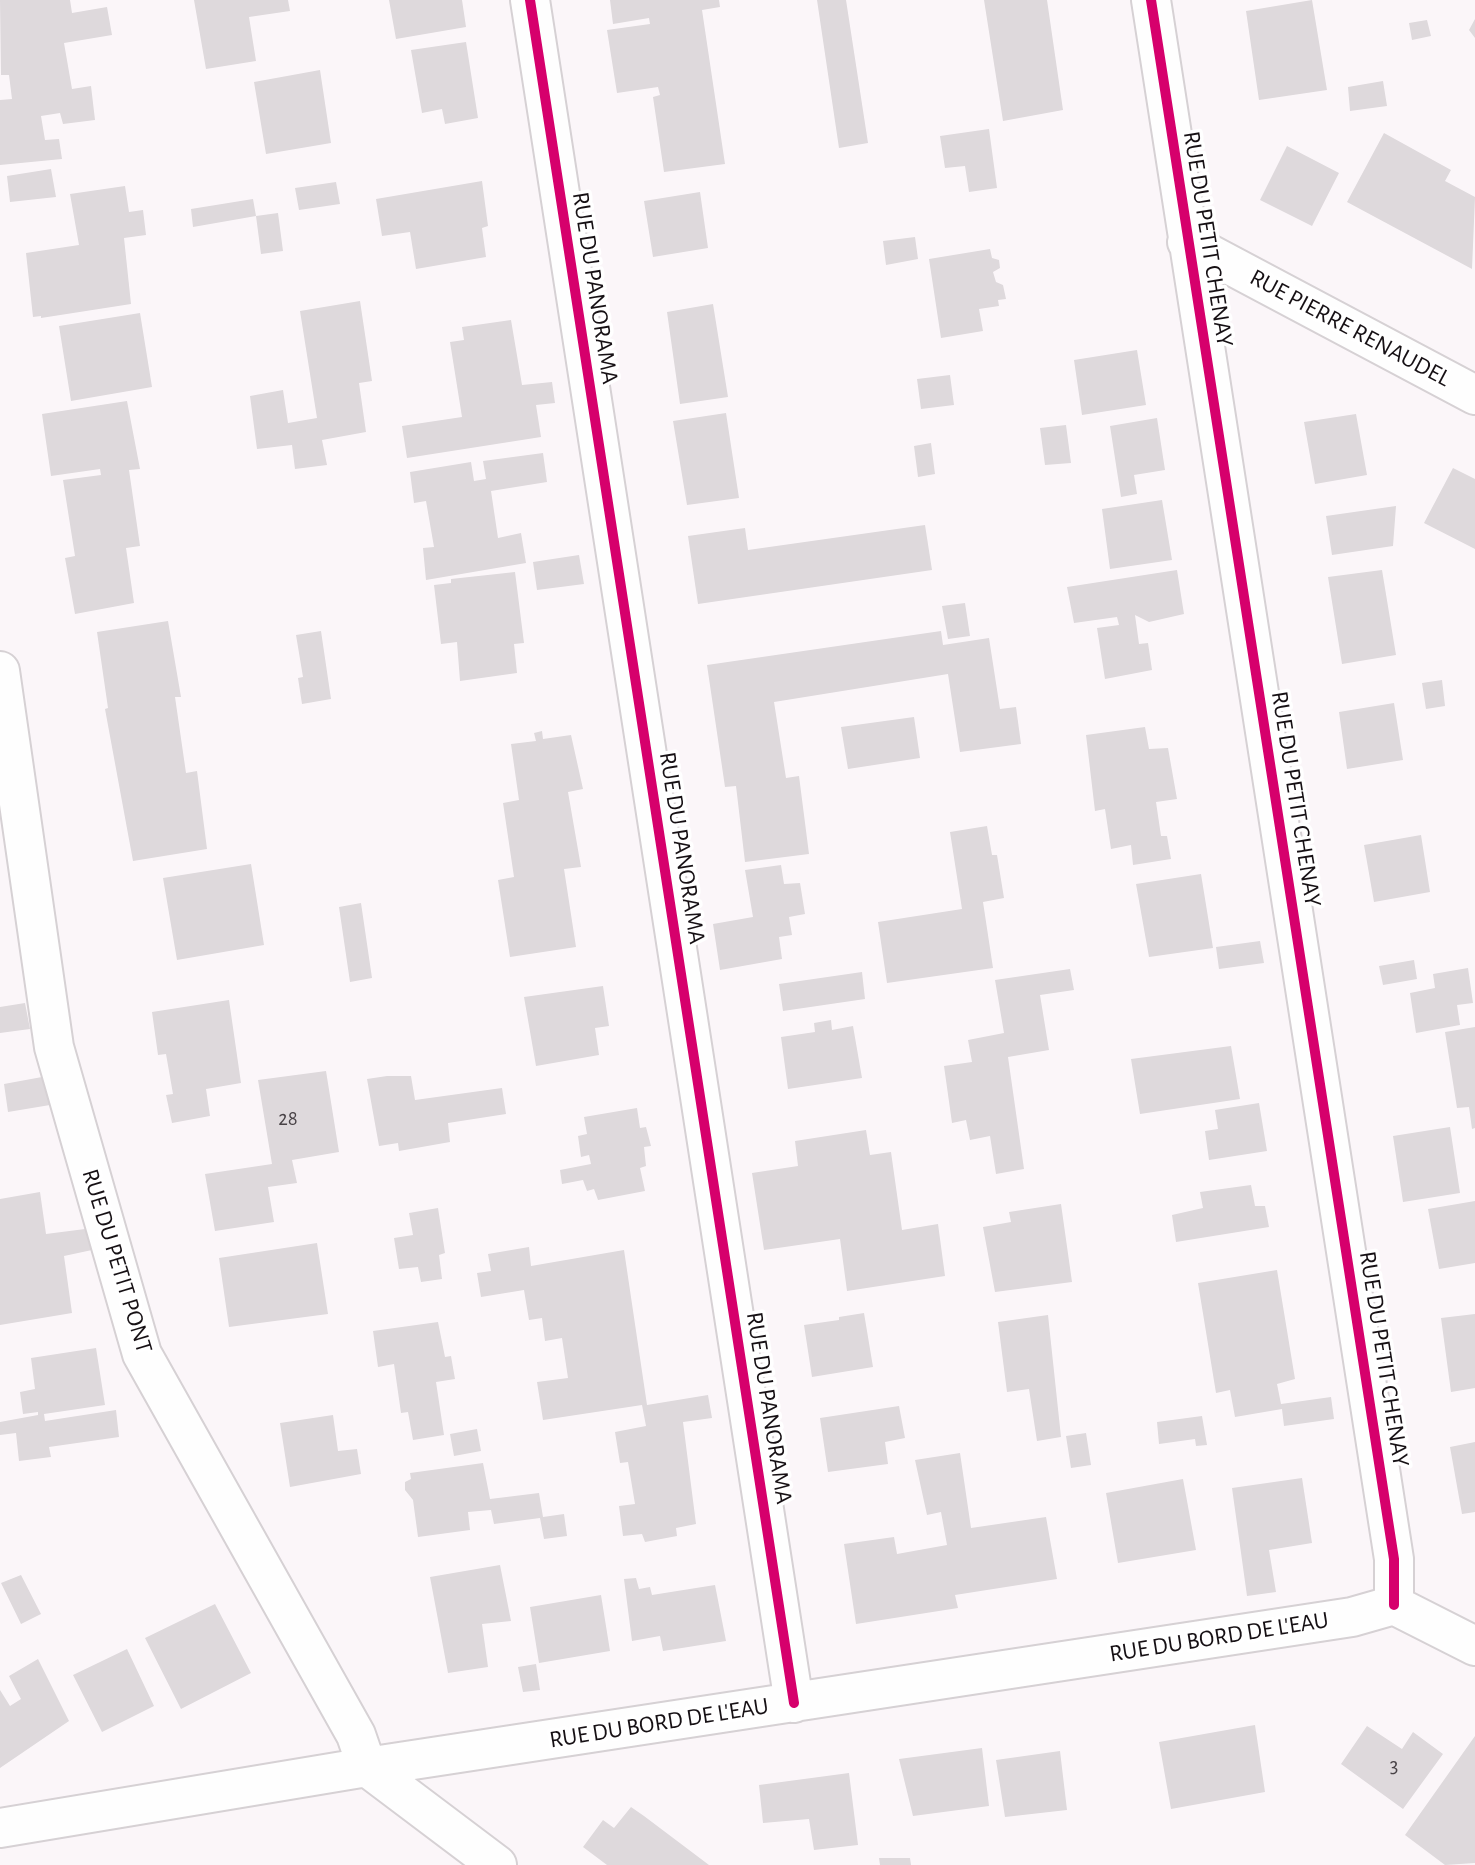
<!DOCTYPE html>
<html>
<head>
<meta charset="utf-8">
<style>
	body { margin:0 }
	canvas { display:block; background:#fbf6f9 }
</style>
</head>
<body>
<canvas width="1475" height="1865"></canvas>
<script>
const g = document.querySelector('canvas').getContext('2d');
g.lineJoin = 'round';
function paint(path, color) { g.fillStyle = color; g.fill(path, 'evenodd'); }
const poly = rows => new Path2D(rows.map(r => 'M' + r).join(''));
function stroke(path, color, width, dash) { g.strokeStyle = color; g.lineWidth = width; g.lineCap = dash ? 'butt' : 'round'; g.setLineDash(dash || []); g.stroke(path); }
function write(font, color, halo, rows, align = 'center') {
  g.font = font + ' "Alegreya Sans",sans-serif'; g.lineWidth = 7; g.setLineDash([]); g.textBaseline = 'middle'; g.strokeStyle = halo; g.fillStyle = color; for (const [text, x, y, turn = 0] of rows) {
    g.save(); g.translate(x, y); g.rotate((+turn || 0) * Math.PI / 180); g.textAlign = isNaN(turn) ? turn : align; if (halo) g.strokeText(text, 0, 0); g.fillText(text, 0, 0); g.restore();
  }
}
const building = poly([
	[0,0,70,0,72,13,107,7,112,35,64,43,72,89,91,86,95,120,63,124,60,113,41,116,45,140,59,139,62,159,0,165,0,100,12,99,9,75,1,75],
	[194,0,288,0,290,11,249,17,256,61,206,69],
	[389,0,462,0,466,27,396,39],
	[610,0,719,0,720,7,702,10,725,164,664,172,653,97,660,95,658,87,617,93,607,30,650,24,649,18,613,24],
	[817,0,846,0,868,143,839,148],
	[984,0,1047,0,1063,110,1003,121],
	[1312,0,1327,90,1259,100,1246,11],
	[1475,19,1475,38,1469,30],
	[1427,20,1431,36,1412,40,1409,23],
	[466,42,478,118,445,124,442,109,422,113,411,50],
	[320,70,331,143,266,154,254,82],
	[1383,81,1387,106,1350,111,1348,87],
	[989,129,997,188,969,192,965,166,945,168,940,136],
	[1384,133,1451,170,1445,181,1475,197,1472,269,1347,202],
	[1287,146,1339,173,1312,226,1260,200],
	[51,169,56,197,10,202,7,176],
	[482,181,488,226,482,228,486,257,416,269,410,232,382,236,376,199],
	[336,182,340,204,299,210,295,188],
	[125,186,129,212,143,210,146,235,124,238,131,304,41,318,41,316,33,317,26,253,79,245,70,194],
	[700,192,708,248,653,257,644,201],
	[253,199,256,216,193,227,191,209],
	[278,213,283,251,261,254,256,216],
	[915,237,918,259,886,265,883,241],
	[990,249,992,258,999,260,1000,268,993,272,996,282,1003,285,1006,299,998,300,999,306,979,309,983,331,941,338,929,259],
	[360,301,372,381,359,383,366,432,322,440,327,465,295,469,292,445,257,449,250,396,283,390,288,423,317,418,300,311],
	[713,304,728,397,680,404,667,312],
	[140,313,152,387,71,401,59,326],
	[511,320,522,385,552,382,555,403,536,405,541,437,407,458,402,426,462,417,450,342,464,340,462,327],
	[1137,350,1146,405,1082,415,1074,360],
	[950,375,954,405,921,409,917,379],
	[127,401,140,469,129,470,140,546,126,548,134,603,75,614,65,558,75,556,63,480,101,475,100,469,51,476,42,414],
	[726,413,739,498,687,505,673,421],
	[1356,414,1367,475,1315,484,1304,422],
	[1157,418,1165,470,1134,475,1137,494,1121,497,1110,426],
	[1066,425,1071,463,1045,465,1040,428],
	[931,443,935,474,918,477,914,446],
	[543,453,547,482,491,491,498,538,521,533,526,563,426,580,423,548,434,547,426,501,414,503,410,472,471,462,474,481,486,479,483,461],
	[1453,468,1475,479,1475,549,1424,523],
	[1162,500,1172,560,1110,569,1102,509],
	[1396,506,1393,546,1332,555,1326,516],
	[925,525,932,570,698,604,688,536,745,528,748,550],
	[579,555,584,584,537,590,533,562],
	[1177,570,1184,614,1149,622,1135,615,1139,644,1148,643,1152,670,1105,679,1097,628,1119,625,1117,617,1074,623,1067,587],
	[1382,570,1396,655,1342,664,1328,577],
	[515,572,524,643,514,644,517,673,460,681,457,642,441,644,434,585,451,583,451,579],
	[965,603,970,636,948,639,942,606],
	[168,621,181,697,175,697,186,773,197,771,207,849,133,861,105,709,108,708,97,632],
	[321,631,331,699,302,704,298,678,303,677,296,635],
	[941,631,943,645,989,638,1000,709,1016,707,1021,744,960,752,948,674,774,702,786,778,799,776,809,854,745,862,736,786,725,787,707,665],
	[1442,680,1445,706,1426,709,1422,683],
	[1394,703,1403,760,1347,769,1339,712],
	[914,717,920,758,848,769,841,727],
	[1145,727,1149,749,1168,748,1177,799,1156,802,1161,836,1167,836,1171,859,1133,865,1131,845,1111,849,1105,809,1095,811,1086,735],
	[542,731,543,739,571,735,583,789,568,792,581,867,564,869,576,947,510,957,498,880,514,877,503,803,519,800,511,744,536,741,534,733],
	[987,826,992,855,997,855,1004,898,983,902,993,968,887,983,878,922,962,909,950,832],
	[1421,835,1430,892,1374,902,1364,845],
	[251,864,264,945,177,960,163,878],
	[781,865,784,884,800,883,805,914,789,917,792,935,779,937,782,959,720,970,713,924,753,917,745,870],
	[1201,874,1213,948,1149,957,1136,884],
	[361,903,372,978,350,982,339,907],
	[1260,941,1264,963,1219,969,1216,947],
	[1414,960,1417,979,1383,985,1379,966],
	[1468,968,1473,1003,1457,1005,1460,1025,1416,1033,1410,993,1435,988,1433,974],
	[1070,969,1074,990,1040,995,1049,1050,1008,1057,1024,1169,996,1174,990,1136,970,1140,966,1120,952,1123,944,1066,972,1062,968,1040,1004,1033,995,980],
	[862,972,865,999,783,1011,779,984],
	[603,986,609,1026,595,1028,599,1055,536,1066,524,997],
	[229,1000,241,1083,206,1089,210,1116,172,1123,166,1095,173,1094,166,1054,158,1055,152,1012],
	[25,1003,30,1029,0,1033,0,1007],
	[831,1020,832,1030,853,1026,862,1078,788,1089,781,1037,815,1032,814,1023],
	[1475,1027,1475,1128,1472,1129,1469,1107,1457,1108,1445,1032],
	[1231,1046,1240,1099,1140,1114,1131,1059],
	[326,1071,339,1152,292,1160,297,1183,268,1187,274,1222,215,1231,205,1174,272,1164,258,1080],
	[387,1076,411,1076,415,1100,502,1088,506,1114,448,1123,450,1142,399,1151,398,1143,379,1146,367,1079],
	[42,1077,50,1105,8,1112,4,1084],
	[1259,1103,1267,1151,1209,1160,1205,1131,1218,1129,1215,1110],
	[637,1108,640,1128,646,1127,651,1146,644,1147,646,1166,640,1168,645,1191,598,1200,594,1189,587,1191,583,1180,562,1184,560,1170,591,1164,589,1155,581,1157,578,1136,587,1134,584,1117],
	[1450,1127,1460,1193,1403,1202,1393,1136],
	[866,1130,870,1155,891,1152,902,1230,938,1224,945,1276,847,1291,840,1239,764,1250,752,1173,798,1166,795,1141],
	[1251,1185,1255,1206,1265,1206,1269,1227,1176,1242,1172,1215,1203,1208,1200,1192],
	[40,1192,46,1234,85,1229,92,1250,64,1256,72,1313,0,1325,0,1199],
	[1475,1201,1475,1263,1439,1269,1428,1209],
	[1061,1204,1072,1282,995,1292,983,1227,1011,1222,1009,1212],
	[438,1208,445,1253,439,1255,442,1279,421,1282,418,1267,399,1269,394,1238,413,1235,409,1213],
	[317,1243,328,1314,229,1327,219,1258],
	[529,1247,531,1266,624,1250,647,1405,708,1395,712,1418,683,1422,696,1524,676,1528,677,1536,645,1542,642,1534,623,1536,619,1506,635,1504,628,1462,620,1463,615,1432,646,1426,642,1405,543,1420,537,1382,568,1378,562,1338,545,1341,542,1318,529,1320,524,1290,481,1297,477,1273,491,1271,488,1254],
	[1277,1270,1295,1379,1277,1384,1281,1404,1331,1397,1334,1419,1284,1426,1282,1409,1235,1417,1230,1390,1216,1393,1198,1283],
	[864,1313,873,1367,812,1377,804,1325,839,1320,839,1317],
	[1475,1314,1475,1388,1451,1392,1441,1318],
	[1048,1315,1061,1437,1037,1441,1029,1389,1007,1392,998,1322],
	[438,1322,445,1357,451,1356,455,1379,436,1382,444,1435,413,1440,408,1412,401,1413,394,1364,378,1367,373,1331],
	[96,1348,105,1405,44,1414,45,1421,116,1410,119,1437,49,1447,51,1457,19,1461,16,1433,0,1435,0,1422,38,1415,38,1412,23,1414,20,1392,35,1389,31,1358],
	[899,1406,905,1438,885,1442,888,1464,828,1472,820,1418],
	[333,1415,338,1451,357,1449,361,1474,290,1487,280,1423],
	[1202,1416,1207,1445,1196,1446,1195,1439,1159,1444,1157,1422],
	[477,1429,481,1451,454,1456,450,1434],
	[1086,1433,1091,1465,1071,1468,1066,1436],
	[1475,1442,1475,1512,1462,1514,1450,1447],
	[960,1453,971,1528,1046,1517,1057,1579,955,1595,958,1608,856,1624,844,1544,894,1537,897,1554,947,1545,941,1512,927,1515,915,1460],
	[483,1463,490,1499,539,1493,543,1517,564,1514,567,1536,544,1539,540,1518,494,1524,491,1510,468,1512,470,1530,418,1537,413,1500,405,1490,405,1482,411,1479,410,1473],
	[1302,1478,1312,1543,1269,1550,1276,1592,1247,1596,1232,1488],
	[1183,1479,1196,1550,1118,1563,1106,1493],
	[500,1565,511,1621,482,1624,488,1667,448,1673,430,1577],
	[21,1575,41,1614,21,1624,1,1583],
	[636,1578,639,1589,650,1587,652,1595,715,1585,726,1641,663,1651,660,1636,632,1641,624,1579],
	[601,1595,610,1651,539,1663,530,1607],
	[215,1604,251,1673,181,1709,145,1638],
	[127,1649,154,1706,102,1732,73,1675],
	[38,1659,69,1721,0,1768,0,1690,10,1706,21,1699,9,1676],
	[536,1664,540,1690,523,1692,518,1667],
	[1255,1725,1265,1792,1171,1809,1159,1742],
	[1367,1726,1402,1749,1413,1732,1443,1754,1403,1809,1341,1764],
	[1475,1736,1475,1863,1445,1865,1405,1835],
	[982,1748,989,1806,913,1816,899,1759],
	[1060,1751,1067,1810,1005,1817,996,1760],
	[849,1773,858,1845,814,1850,809,1819,763,1823,759,1785],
	[631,1807,644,1816,709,1865,607,1865,583,1847,603,1820,614,1828],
	[879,1858,910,1858,911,1865,880,1865]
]);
const street = poly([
	[530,0,794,1703],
	[1151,0,1394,1559,1394,1605],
	[1187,242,1475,395],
	[0,671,54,1047,142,1354,356,1735,367,1767,497,1865],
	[0,1828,367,1767,1352,1617,1394,1605,1475,1646]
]);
const cycleway = poly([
	[530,0,794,1703],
	[1151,0,1394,1559,1394,1605]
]);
const numberNames = [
	["28",288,1119],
	["3",1394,1766]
];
const streetNames = [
	["RUE DU PETIT CHENAY",1208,239,81],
	["RUE DU PANORAMA",595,288,81],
	["RUE PIERRE RENAUDEL",1350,328,28],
	["RUE DU PETIT CHENAY",1296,799,81],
	["RUE DU PANORAMA",682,848,81],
	["RUE DU PETIT PONT",117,1261,73],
	["RUE DU PETIT CHENAY",1384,1359,81],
	["RUE DU PANORAMA",769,1408,81],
	["RUE DU BORD DE L'EAU",1219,1637,-9],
	["RUE DU BORD DE L'EAU",659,1723,-9]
];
paint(building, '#ded9dc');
stroke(street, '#d6d1d4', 42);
stroke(street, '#fefefe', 38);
stroke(cycleway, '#d6006c', 10);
write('21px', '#484246', null, numberNames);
write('24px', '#161014', '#fff', streetNames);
</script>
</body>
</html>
